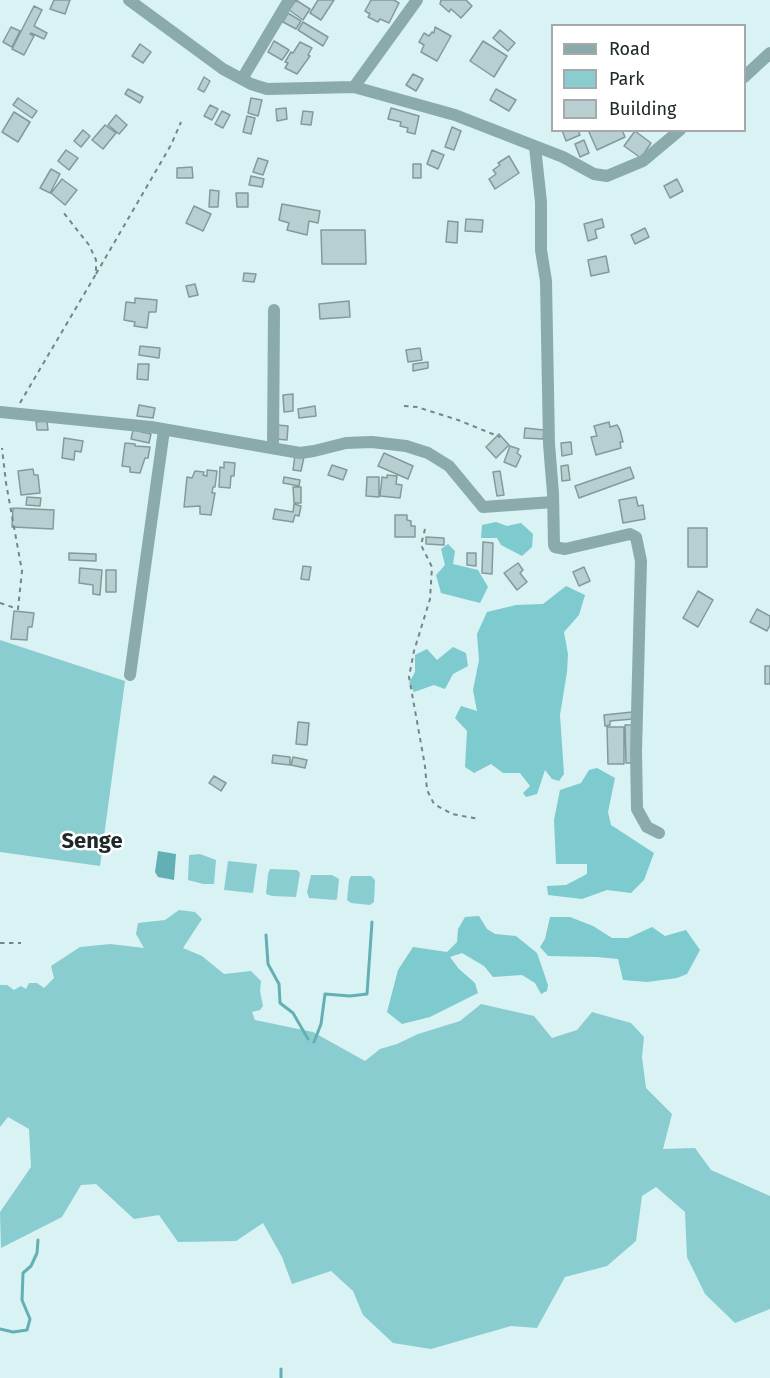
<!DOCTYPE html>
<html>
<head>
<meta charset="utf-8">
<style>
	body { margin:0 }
	#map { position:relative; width:770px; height:1378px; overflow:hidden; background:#d9f2f3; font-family:"Fira Sans",sans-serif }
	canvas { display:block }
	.legend { position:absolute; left:551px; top:24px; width:195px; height:108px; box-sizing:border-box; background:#fff; border:2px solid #a6a9a9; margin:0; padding:8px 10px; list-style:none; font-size:18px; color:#202929 }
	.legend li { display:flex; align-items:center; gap:12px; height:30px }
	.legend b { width:30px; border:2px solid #a6a9a9 }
</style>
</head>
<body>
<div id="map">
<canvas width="770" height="1378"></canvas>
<ul class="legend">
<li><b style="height:8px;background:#8aaaab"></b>Road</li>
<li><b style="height:16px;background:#8acdd0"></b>Park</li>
<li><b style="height:16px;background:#b7cfd0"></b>Building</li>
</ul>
</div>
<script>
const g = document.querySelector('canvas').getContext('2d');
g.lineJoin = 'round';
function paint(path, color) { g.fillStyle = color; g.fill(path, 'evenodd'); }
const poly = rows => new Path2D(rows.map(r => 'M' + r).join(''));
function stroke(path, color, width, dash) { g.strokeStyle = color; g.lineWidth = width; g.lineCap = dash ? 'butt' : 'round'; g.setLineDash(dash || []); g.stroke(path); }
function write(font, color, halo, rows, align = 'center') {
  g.font = font + ' "Fira Sans",sans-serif'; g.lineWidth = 5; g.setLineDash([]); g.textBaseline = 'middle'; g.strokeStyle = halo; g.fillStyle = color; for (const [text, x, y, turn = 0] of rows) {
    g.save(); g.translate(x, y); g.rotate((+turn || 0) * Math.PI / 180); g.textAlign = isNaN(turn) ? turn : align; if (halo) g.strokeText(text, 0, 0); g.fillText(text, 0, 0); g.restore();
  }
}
const green = poly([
	[0,640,125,681,100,866,0,852],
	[200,854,216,860,214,884,203,884,188,880,189,855],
	[228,861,257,864,253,893,224,890],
	[270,869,297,870,300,873,296,897,272,896,266,894,268,874],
	[311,875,332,875,339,879,337,899,335,900,309,898,307,892],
	[351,876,371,876,375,880,374,902,370,905,351,903,347,900,349,880],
	[179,910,195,912,202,919,183,948,202,956,224,974,251,971,261,981,260,991,263,1006,260,1010,252,1012,255,1020,313,1032,365,1061,380,1049,397,1044,418,1034,460,1021,481,1004,534,1016,552,1038,577,1030,592,1012,631,1023,644,1037,642,1057,646,1088,672,1114,663,1149,695,1148,711,1170,770,1196,770,1309,735,1323,705,1294,687,1257,685,1212,656,1187,642,1196,636,1241,607,1266,565,1277,537,1328,511,1326,431,1349,393,1343,363,1315,353,1291,331,1271,292,1284,282,1257,263,1223,236,1241,178,1242,159,1215,134,1219,96,1184,81,1185,62,1217,1,1248,0,1212,31,1167,29,1129,8,1117,0,1127,0,985,7,985,14,990,21,986,26,989,29,983,37,983,44,988,54,978,51,966,80,947,110,944,144,948,136,934,138,923,165,920]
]);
const forest = poly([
	[496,522,507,526,521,523,533,534,532,547,522,556,501,545,497,538,481,538,482,525],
	[448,544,455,551,453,564,478,570,488,587,480,603,441,593,436,575,445,565,441,549],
	[566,586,585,595,579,615,564,632,568,654,567,672,560,715,564,774,559,781,552,779,545,770,537,794,526,797,523,793,530,786,520,773,503,773,491,764,474,773,465,767,467,731,455,718,461,706,477,711,473,690,479,660,477,634,487,612,516,605,543,604],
	[453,647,466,653,468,666,453,674,445,689,434,685,414,692,409,683,415,672,415,655,427,649,437,660],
	[597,768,615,778,608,812,611,825,654,853,644,880,631,893,607,890,582,899,548,895,547,886,566,885,587,874,587,864,556,864,554,820,560,790,581,783,589,770],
	[479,916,487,929,495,934,516,936,537,953,548,985,547,991,541,994,535,983,522,975,493,977,484,966,462,953,450,957,459,969,475,983,478,993,430,1017,402,1024,387,1012,398,970,413,947,447,952,457,942,458,929,465,917],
	[550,917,570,917,593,926,612,938,628,938,652,927,665,936,686,930,700,950,687,974,677,978,647,982,623,980,618,959,597,957,548,956,540,947,545,939]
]);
const water = poly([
	[158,851,176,854,174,880,158,877,155,872]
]);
const stream = poly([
	[266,935,268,964,279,984,280,1003,293,1013,308,1039],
	[314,1042,321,1024,325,994,350,996,367,994,372,922],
	[0,1329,13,1332,27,1330,30,1319,22,1300,23,1273,31,1266,37,1253,38,1240],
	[281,1369,281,1378]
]);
const building = poly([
	[54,0,70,0,65,14,50,9,54,0],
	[296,0,310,9,303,20,289,10,296,0],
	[318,0,334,0,321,20,310,13,318,0],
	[371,0,394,0,399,3,389,23,380,19,378,22,368,17,370,14,365,11,371,0],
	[441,0,466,0,472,6,461,18,451,9,449,12,440,4,441,0],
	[34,6,42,10,34,26,47,33,44,39,31,33,30,34,34,36,24,55,12,49,34,6],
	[288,13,301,21,296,29,283,22,288,13],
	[303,22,328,37,323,46,298,30,303,22],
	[11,27,20,31,12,47,3,42,11,27],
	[435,27,451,36,437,61,421,52,424,45,419,42,424,33,429,36,432,32,434,33,435,27],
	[500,30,515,43,508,51,493,38,500,30],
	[274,41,289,50,282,60,268,52,274,41],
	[483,41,507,56,494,77,470,61,483,41],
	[300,42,312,48,308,55,310,56,297,74,285,68,288,63,285,62,291,52,293,53,300,42],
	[140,44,151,52,143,63,132,56,140,44],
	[413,74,423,79,416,91,406,85,413,74],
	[204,77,210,81,204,92,198,89,204,77],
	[128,89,143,97,140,103,125,94,128,89],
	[496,89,516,100,509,111,490,100,496,89],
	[18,98,37,111,32,118,13,105,18,98],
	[251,98,262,100,258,116,248,113,251,98],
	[210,105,218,109,212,120,204,116,210,105],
	[286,108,287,119,277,121,276,109,286,108],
	[391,108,419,116,415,134,407,132,408,128,400,126,401,122,388,119,391,108],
	[222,111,230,115,223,128,215,124,222,111],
	[303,111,313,112,311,125,301,124,303,111],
	[14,112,30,122,18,142,2,132,14,112],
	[116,115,127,125,119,134,108,125,116,115],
	[247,116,255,118,251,134,243,132,247,116],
	[105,125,116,133,103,149,92,140,105,125],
	[452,127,461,131,454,150,445,147,452,127],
	[83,130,90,136,81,147,74,141,83,130],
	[562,130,578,130,580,135,566,141,562,130],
	[591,130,622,130,625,137,597,150,589,132,591,130],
	[635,131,651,143,641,158,624,146,635,131],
	[584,140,589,153,580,157,575,144,584,140],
	[66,150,78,158,69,170,58,161,66,150],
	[432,150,444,155,438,169,427,164,432,150],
	[509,156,519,173,495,189,489,179,496,174,493,170,500,165,498,163,509,156],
	[258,158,268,161,263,175,253,172,258,158],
	[413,164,421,164,421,178,413,178,413,164],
	[192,167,193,178,177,178,177,168,192,167],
	[51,169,60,174,50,193,40,188,51,169],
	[251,176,264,179,262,187,249,185,251,176],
	[62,179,77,190,65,205,51,193,62,179],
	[677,179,683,191,670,198,664,186,677,179],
	[210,190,219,191,218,207,209,207,210,190],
	[236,193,248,193,248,207,237,207,236,193],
	[282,204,320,211,318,223,309,221,307,235,287,230,289,223,279,220,282,204],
	[194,206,211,214,203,231,186,223,194,206],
	[466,219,483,220,482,232,465,231,466,219],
	[602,219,604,227,595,230,597,238,588,241,584,224,602,219],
	[448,221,458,222,457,243,446,242,448,221],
	[645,228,649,237,635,244,631,235,645,228],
	[321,230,365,230,366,264,322,264,321,230],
	[606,256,609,272,591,276,588,260,606,256],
	[244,273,256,274,254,282,243,281,244,273],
	[195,284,198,295,189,297,186,286,195,284],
	[135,298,157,300,156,312,149,312,147,328,134,326,135,322,124,320,126,302,135,303,135,298],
	[349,301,350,317,320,319,319,304,349,301],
	[140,346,160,348,159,358,139,355,140,346],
	[420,348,422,360,408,362,406,350,420,348],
	[428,362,428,368,413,371,413,364,428,362],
	[138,364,149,364,148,380,137,379,138,364],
	[293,394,293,411,284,412,283,395,293,394],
	[139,405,155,408,153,418,137,416,139,405],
	[315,406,316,416,299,418,298,409,315,406],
	[47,421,48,430,37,430,36,422,47,421],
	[609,422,610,427,617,425,620,430,623,442,620,442,621,448,596,455,591,437,597,436,594,426,609,422],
	[277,425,288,426,287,440,276,439,277,425],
	[525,428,544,430,543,439,524,438,525,428],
	[133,430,151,434,149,443,131,439,133,430],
	[499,434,509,445,496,458,486,447,499,434],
	[64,438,83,441,81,452,75,451,74,460,62,458,64,438],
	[571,442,572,454,562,456,561,443,571,442],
	[125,443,135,444,135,446,150,447,148,458,145,458,140,473,130,472,130,467,122,466,125,443],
	[510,446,519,449,517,453,521,456,516,467,504,462,510,446],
	[384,453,413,466,408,479,378,466,384,453],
	[295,455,304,457,301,471,293,470,295,455],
	[224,462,235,463,234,476,231,476,230,488,219,487,220,467,224,468,224,462],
	[332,465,347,470,343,480,328,475,332,465],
	[568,465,570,480,562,481,561,466,568,465],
	[630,467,634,478,579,498,575,486,630,467],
	[33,469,34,475,38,475,40,493,21,495,18,471,33,469],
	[207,470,217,471,215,487,213,487,212,493,215,493,211,515,200,514,200,506,184,507,187,477,192,478,195,471,204,472,203,475,207,476,207,470],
	[500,471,504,495,497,496,493,472,500,471],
	[387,475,397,476,396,484,402,485,400,498,380,496,382,477,387,478,387,475],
	[284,477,300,480,299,486,283,483,284,477],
	[367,477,379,477,379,497,366,496,367,477],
	[293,487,301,487,301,503,294,503,293,487],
	[27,497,41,498,40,506,26,505,27,497],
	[636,497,638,506,643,505,645,519,623,523,619,500,636,497],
	[294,504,301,506,299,516,295,515,293,522,273,519,275,509,293,512,294,504],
	[13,508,54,510,53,529,12,527,13,508],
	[395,515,407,515,407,520,411,521,411,526,415,526,415,537,395,537,395,515],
	[688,528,707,528,707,567,688,567,688,528],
	[426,537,444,538,444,545,426,544,426,537],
	[483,542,493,543,492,574,482,573,483,542],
	[69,553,96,554,96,561,69,560,69,553],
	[467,553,476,553,476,566,467,565,467,553],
	[518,563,523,570,520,573,527,582,517,590,504,573,518,563],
	[303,566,311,567,309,580,301,579,303,566],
	[584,567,590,581,579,586,573,572,584,567],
	[80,568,102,570,100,595,93,594,93,585,79,583,80,568],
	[106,570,116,570,116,592,106,592,106,570],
	[698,591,713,600,698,627,683,618,698,591],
	[757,609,770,616,770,625,767,631,750,622,757,609],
	[14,611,34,613,32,627,28,627,27,640,11,639,14,611],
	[765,666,770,666,770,684,765,684,765,666],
	[632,712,633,719,610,721,610,725,605,726,604,715,632,712],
	[298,722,309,723,307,745,296,744,298,722],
	[625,725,632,725,633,763,626,763,625,725],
	[607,727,624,727,624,764,608,764,607,727],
	[273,755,290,757,290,765,272,763,273,755],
	[293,757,307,760,305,768,291,765,293,757],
	[214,776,226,783,221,791,209,783,214,776]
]);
const path = poly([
	[96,274,171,145,181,122],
	[20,403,96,274,96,260,89,245,63,212],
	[404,406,417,407,458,420,500,437],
	[425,529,421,545,432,567,430,599,414,651,409,677,425,766,427,790,434,804,452,814,479,819],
	[0,603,18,609,22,571,6,483,2,448],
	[0,943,21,943]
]);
const minor = poly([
	[129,0,223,69,251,84,267,89,354,87,455,115,563,157,594,174,607,176,643,161,680,130],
	[744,77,770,53],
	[242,79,289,0],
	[354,87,417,0],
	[535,147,541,202,541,250,546,281,549,444,553,493,554,545,555,547,565,549,630,534,636,537,641,561,636,751,637,809,647,827,659,833],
	[0,412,151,427,300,453,314,451,346,443,372,442,406,446,428,453,449,466,483,507,553,502],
	[273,448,274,310],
	[130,675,164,430]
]);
const quarterNames = [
	["Senge",92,842]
];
paint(green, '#8acdd0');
paint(forest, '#7dcacf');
paint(water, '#63b0b4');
stroke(stream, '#63b0b4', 3);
paint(building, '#b7cfd0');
stroke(building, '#839a9b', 1.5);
stroke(path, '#758586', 2, [4.5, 4.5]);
stroke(minor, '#8aaaab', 12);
write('bold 22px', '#202929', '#fff', quarterNames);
</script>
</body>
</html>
